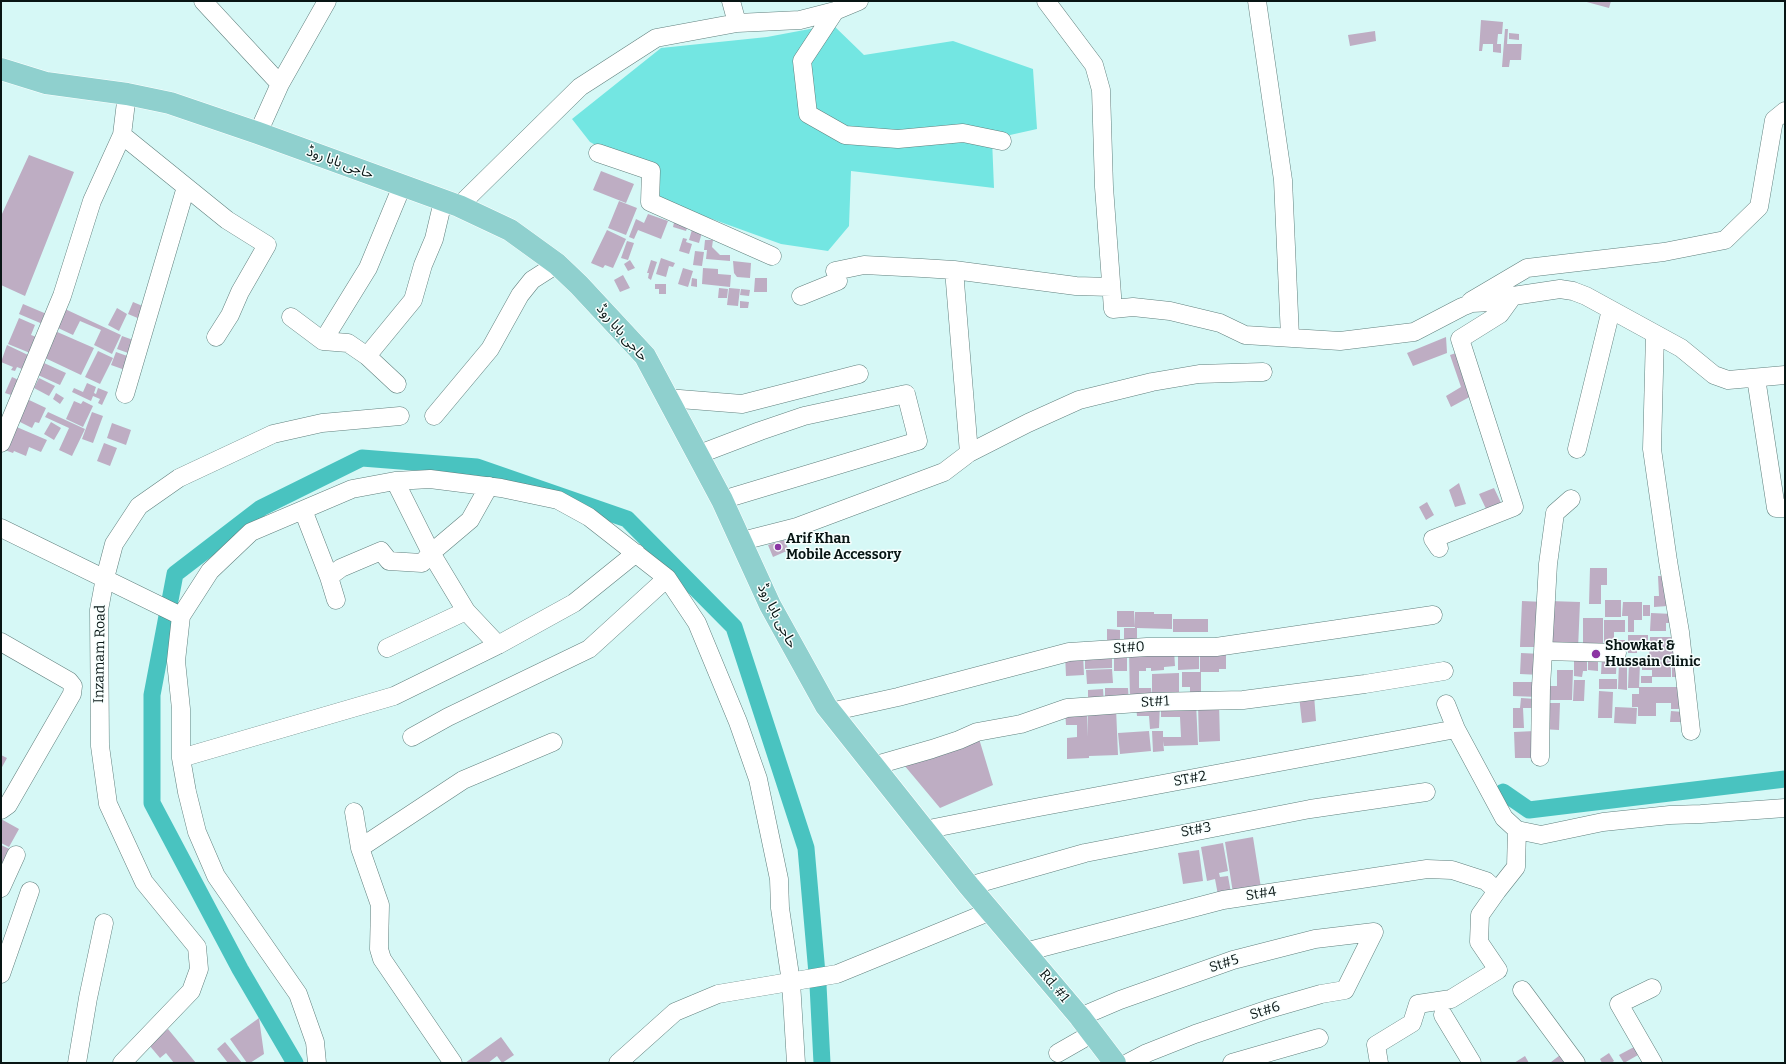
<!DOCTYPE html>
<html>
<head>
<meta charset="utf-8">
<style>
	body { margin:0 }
	#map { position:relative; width:1786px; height:1064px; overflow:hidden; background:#d6f8f6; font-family:Bitter,serif }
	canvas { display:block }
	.frame { position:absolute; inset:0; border:2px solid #081514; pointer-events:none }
</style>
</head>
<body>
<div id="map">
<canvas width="1786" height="1064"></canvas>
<div class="frame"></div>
</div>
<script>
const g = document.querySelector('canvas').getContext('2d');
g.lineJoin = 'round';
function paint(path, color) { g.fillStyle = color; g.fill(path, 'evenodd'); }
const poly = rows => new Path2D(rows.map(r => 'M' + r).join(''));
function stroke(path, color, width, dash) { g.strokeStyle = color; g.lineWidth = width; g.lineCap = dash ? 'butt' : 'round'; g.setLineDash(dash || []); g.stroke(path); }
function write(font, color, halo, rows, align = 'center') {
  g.font = font + ' Bitter,"Noto Sans Arabic",serif'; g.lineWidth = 3; g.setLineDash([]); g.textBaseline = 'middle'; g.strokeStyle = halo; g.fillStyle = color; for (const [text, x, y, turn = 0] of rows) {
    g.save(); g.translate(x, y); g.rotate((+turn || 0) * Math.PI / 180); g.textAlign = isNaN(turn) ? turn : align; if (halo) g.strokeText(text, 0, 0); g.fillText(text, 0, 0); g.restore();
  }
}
const green = poly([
	[830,22,864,55,953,41,1033,69,1037,129,992,139,994,188,851,171,849,226,828,251,781,244,657,199,658,166,605,150,590,142,572,119,661,48,767,37,815,28]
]);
const canal = poly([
	[1503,792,1529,810,1785,779],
	[295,1063,240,969,152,803,152,695,175,574,261,508,362,458,477,467,627,519,734,627,806,848,818,985,822,1063]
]);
const building = poly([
	[1583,1,1611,1,1609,8],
	[1481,20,1503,22,1502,34,1498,34,1497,44,1501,44,1501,53,1493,52,1493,44,1483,44,1482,51,1479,51],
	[1505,29,1508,29,1507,44,1522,44,1521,60,1510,60,1509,67,1502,67],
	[1375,31,1376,41,1350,46,1348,35],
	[1509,33,1519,34,1519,40,1509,39],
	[29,155,74,172,25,296,1,285,1,216],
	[601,171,634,184,626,203,593,190],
	[619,201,637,208,626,235,608,228],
	[648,214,668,221,661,239,638,230,634,239,629,237,636,219,644,223],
	[675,218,689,222,686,231,673,227],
	[693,226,703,229,699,243,689,240],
	[607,230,626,239,613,268,605,265,603,268,591,263],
	[683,238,687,239,686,242,692,244,689,254,679,251],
	[705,240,713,240,712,247,720,255,730,255,730,261,706,259,707,250,704,250],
	[627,241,634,243,628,260,621,258],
	[695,251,704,252,702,266,693,265],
	[661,258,675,263,673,267,669,266,666,277,656,274],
	[630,260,635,268,628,271,624,264],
	[651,260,657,262,651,280,648,278,649,273,647,273],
	[733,261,751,263,750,278,737,277,734,273],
	[683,268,693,271,688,287,678,284],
	[703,268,718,269,718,274,731,275,730,287,702,284],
	[623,275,630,288,620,292,614,280],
	[692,278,697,279,697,287,691,286],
	[755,278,767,278,767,292,754,292],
	[655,284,666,284,666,294,659,294,659,289,655,289],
	[719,288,728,289,727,298,718,298],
	[729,288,740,289,738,306,727,305],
	[741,289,750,290,749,296,740,295],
	[740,301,749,302,748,308,740,308],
	[133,302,145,307,140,319,128,314],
	[23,304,49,315,45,325,19,314],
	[117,308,127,314,119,331,108,325],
	[65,309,121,335,112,354,94,345,101,330,80,321,73,335,56,327],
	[19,318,35,325,31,335,39,338,30,353,8,344],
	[55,331,94,348,81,375,43,357],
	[122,336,136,341,131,354,117,349],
	[1446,337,1447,353,1413,366,1407,353],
	[7,345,28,355,22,369,17,367,15,371,11,370,13,367,1,362],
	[98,351,113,358,100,384,85,377],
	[1462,351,1477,393,1451,407,1446,396,1461,387,1450,355],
	[116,352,130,357,125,370,111,365],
	[44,363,66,373,60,385,38,375],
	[12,377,23,382,20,390,14,387,11,395,5,393],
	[39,378,55,386,49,396,34,388],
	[87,383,96,387,94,393,96,394,98,388,108,392,102,405,98,403,100,399,93,396,91,401,72,392,74,388,83,392],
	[56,393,64,398,60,404,53,399],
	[27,399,46,408,39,423,35,422,32,428,16,420],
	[74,401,81,404,83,401,93,406,83,427,66,419],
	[48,412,85,429,72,456,59,450,69,428,45,417],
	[92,412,103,416,93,443,82,439],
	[51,422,61,428,54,440,44,434],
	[112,423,131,430,126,445,107,438],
	[12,425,47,440,41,452,29,447,26,456,14,451,13,453,2,449],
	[104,443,117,448,110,466,97,461],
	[1459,483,1466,504,1455,507,1449,490],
	[1494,488,1503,507,1488,513,1479,494],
	[1427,502,1434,515,1426,520,1419,507],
	[784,540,789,550,773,557,768,545],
	[1590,568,1607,568,1607,585,1601,585,1601,604,1589,604],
	[1658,576,1667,576,1668,606,1654,607,1654,596,1659,596],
	[1605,600,1621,600,1621,617,1605,617],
	[1522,601,1544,602,1543,647,1520,647],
	[1549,601,1580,602,1578,649,1548,648],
	[1623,602,1642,602,1642,620,1634,620,1634,632,1628,632,1628,616,1622,616],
	[1643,605,1650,605,1650,616,1643,616],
	[1117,611,1134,611,1135,627,1117,627],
	[1135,612,1154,612,1154,614,1172,614,1172,629,1137,628,1137,644,1124,644,1124,628,1135,628],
	[1651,613,1673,614,1673,623,1666,623,1666,631,1650,631],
	[1583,618,1603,618,1603,650,1583,650],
	[1173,619,1208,619,1208,632,1173,632],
	[1604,620,1625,620,1625,632,1614,632,1614,650,1604,650],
	[1107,629,1120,630,1120,646,1107,646],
	[1628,635,1648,635,1648,641,1637,641,1637,653,1628,653],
	[1650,637,1678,637,1678,661,1649,660],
	[1616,640,1625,640,1625,652,1616,652],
	[1114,650,1127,650,1127,671,1114,671],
	[1174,650,1175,666,1164,667,1164,670,1151,671,1151,668,1146,668,1146,671,1139,671,1139,688,1151,688,1152,697,1152,674,1179,673,1179,698,1130,700,1129,651],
	[1178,650,1199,650,1199,669,1178,670],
	[1200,651,1226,651,1226,669,1219,669,1219,672,1200,672],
	[1085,652,1112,652,1112,668,1085,669],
	[1521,653,1542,654,1541,675,1520,674],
	[1065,654,1083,654,1084,675,1066,676],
	[1588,654,1598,654,1598,671,1588,670],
	[1602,656,1617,656,1616,674,1601,674],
	[1574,660,1587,660,1587,671,1583,671,1582,677,1574,676],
	[1671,661,1671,677,1652,677,1652,670,1642,670,1642,662],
	[1619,662,1627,663,1627,690,1618,689],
	[1672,662,1680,662,1680,677,1672,677],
	[1629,663,1640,663,1639,688,1628,688],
	[1112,669,1113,683,1087,684,1086,670],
	[1557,670,1573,670,1572,700,1542,700,1542,686,1557,686],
	[1182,672,1201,672,1201,696,1190,696,1190,687,1182,687],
	[1641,676,1652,676,1652,683,1641,683],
	[1599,679,1617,679,1617,689,1599,689],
	[1574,680,1585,680,1584,701,1573,701],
	[1513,682,1538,682,1538,697,1513,696],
	[1639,687,1683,687,1683,709,1671,709,1671,703,1656,703,1656,716,1638,716,1638,707,1632,707,1632,694,1639,694],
	[1105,688,1128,688,1129,703,1105,704],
	[1103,689,1104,704,1088,704,1088,690],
	[1599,691,1613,692,1612,718,1598,718],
	[1314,695,1316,721,1302,723,1299,696],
	[1521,698,1536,699,1536,708,1523,708,1524,728,1513,728,1513,708,1520,708],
	[1196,703,1198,745,1164,746,1163,741,1164,751,1153,752,1152,731,1163,731,1163,737,1181,737,1180,717,1161,717,1161,704],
	[1219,703,1220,741,1199,742,1198,704],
	[1543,703,1560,703,1559,730,1542,729],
	[1160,704,1159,728,1150,729,1149,716,1137,716,1136,705],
	[1615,707,1637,708,1636,724,1614,723],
	[1116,708,1118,755,1089,756,1089,758,1067,759,1067,738,1077,737,1077,725,1066,725,1065,709,1087,709,1088,737,1088,709],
	[1671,711,1683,712,1683,722,1670,722],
	[1149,731,1151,751,1120,754,1118,733],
	[1535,731,1536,758,1515,758,1514,732],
	[977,732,993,785,940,808,899,759],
	[1,755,7,758,1,769],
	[1,819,19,829,9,847,1,843],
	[1253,837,1261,888,1233,893,1225,842],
	[1223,843,1228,871,1219,873,1220,877,1228,876,1231,893,1218,895,1215,879,1207,881,1201,847],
	[1,845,16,852,1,872],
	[1199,850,1203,881,1183,884,1178,853],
	[259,1018,264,1054,250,1063,247,1063,230,1039],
	[168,1029,196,1063,174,1063,166,1053,160,1058,149,1045],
	[501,1037,514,1055,502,1063,497,1056,488,1063,465,1063],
	[225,1042,242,1063,228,1063,217,1049],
	[1634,1047,1638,1055,1624,1063,1619,1055],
	[1564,1052,1572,1063,1552,1063,1551,1062],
	[1609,1053,1614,1061,1611,1063,1602,1063,1600,1059],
	[1525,1056,1529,1063,1514,1063]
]);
const minor = poly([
	[203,1,280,84],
	[731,1,737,23],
	[1046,1,1094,65,1101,90,1104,187,1113,309,1133,307,1170,311,1220,323,1245,335,1340,341,1414,332,1462,307,1472,303,1491,302,1513,296,1560,289,1573,291,1586,296,1681,348,1714,375,1728,380,1785,375],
	[1257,1,1283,180,1290,337],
	[835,11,802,61,808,114,845,135,898,139,963,133,1002,141],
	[258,133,280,84,327,1],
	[122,135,227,220,267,245,240,292,230,315,216,337],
	[598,153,651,171,650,202,772,256],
	[459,206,580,87,656,38,737,23,800,20,835,11,859,1],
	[954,270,969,453],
	[835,271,864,265,922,268,954,270,1076,286,1111,287],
	[801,296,838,281],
	[1471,301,1527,268,1664,252,1725,240,1759,207,1774,120,1785,111],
	[291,317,323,341,348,343,367,356,397,384],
	[1655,334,1652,449,1668,561,1680,632,1691,731],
	[323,341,368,268,402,186],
	[367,356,413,300,423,265,434,239,443,201],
	[1756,378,1776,508,1785,508],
	[125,394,186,187],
	[667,398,742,404,859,374],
	[434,416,490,349,520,295,532,280,557,264],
	[1,443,62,296,92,201,122,135,127,94],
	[1577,449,1611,310],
	[697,455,760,431,804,416,906,394,918,441,722,500],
	[395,481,431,553,466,611,498,645],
	[303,510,329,577,336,600],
	[1,528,181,616],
	[742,541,797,527,944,472,969,453,1028,423,1079,400,1152,382,1199,374,1263,372],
	[1439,548,1433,539,1514,507,1460,339,1500,314,1513,296],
	[329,577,341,568,381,551,389,561,422,563,431,553,470,520,489,486],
	[1,642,69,681,73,686,72,694,8,805,1,810],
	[387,648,466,611],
	[1544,651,1617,653],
	[1446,704,1456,729,1504,818,1517,830,1541,835,1603,822,1670,815,1701,814,1785,808],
	[830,712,898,697,1069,652,1147,647,1216,647,1433,615],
	[412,737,448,717,589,649,667,578],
	[1540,757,1541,687,1548,564,1555,513,1571,499],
	[181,758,394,696,498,645,574,603,636,553],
	[873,766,932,749,959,740,977,732,1021,724,1067,708,1152,702,1243,700,1365,684,1444,671],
	[354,812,360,848,380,905,379,949,382,959,453,1063],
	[924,830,1034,808,1456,729],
	[360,848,463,780,553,742],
	[969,886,1085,853,1310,809,1426,792],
	[1,888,16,855],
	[1025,952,1223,900,1427,869,1452,870,1486,881,1497,891],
	[1,974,30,891],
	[1652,988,1619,1004,1653,1063],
	[1522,990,1576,1063],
	[1443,1015,1472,1063],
	[1080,1017,1120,1000,1233,960,1315,939,1374,932],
	[1058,1053,1093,1033],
	[77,1063,88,998,104,923],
	[122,1063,191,991,199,969,197,947,144,882,108,804,100,746,99,610,105,578,114,544,139,506,179,478,273,434,322,423,400,416],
	[317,1063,315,1042,298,994,216,876,197,832,187,792,181,758,181,709,176,661,181,616,210,571,251,532,352,489,395,481,430,479,501,488,558,500,589,517,667,578,697,623,738,722,758,779,779,879,780,908,791,982,796,1063],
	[618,1063,675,1012,718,994,837,974,991,911],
	[1128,1063,1147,1053,1195,1034,1269,1009,1321,994,1345,990,1374,932],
	[1232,1063,1319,1038],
	[1379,1063,1376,1045,1412,1023,1418,1004,1451,999,1498,970,1479,942,1480,915,1497,891,1516,867,1517,830]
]);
const major = poly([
	[1,69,46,83,127,94,170,103,258,133,459,206,510,230,557,264,579,285,645,356,722,500,770,605,826,706,969,886,1080,1017,1115,1063]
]);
const markers = [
	[778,547,4,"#8b35a3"],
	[1596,654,5,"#8b35a3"]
];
const streetNames = [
	["حاجی بابا روڈ",340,163,20],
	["حاجی بابا روڈ",622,333,49],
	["حاجی بابا روڈ",777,616,63],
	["St#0",1129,648,-4],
	["Inzamam Road",100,654,-89],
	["St#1",1155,702,-3],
	["ST#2",1190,779,-11],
	["St#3",1196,830,-11],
	["St#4",1261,894,-9],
	["St#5",1224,964,-18],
	["Rd. #1",1054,986,50],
	["St#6",1265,1011,-18]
];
const poiNames = [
	["Arif Khan",786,539],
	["Mobile Accessory",786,555],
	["Showkat &",1605,646],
	["Hussain Clinic",1605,662]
];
paint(green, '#73e6e2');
stroke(canal, '#49c3c0', 17);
paint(building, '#beadc3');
stroke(minor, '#61807e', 19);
stroke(major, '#fff', 23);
stroke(minor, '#fff', 18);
stroke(major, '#8fd0ce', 22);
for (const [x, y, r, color] of markers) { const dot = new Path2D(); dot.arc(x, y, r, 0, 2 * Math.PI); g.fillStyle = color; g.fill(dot); stroke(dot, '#f8fffe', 1.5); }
write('14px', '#081514', '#f8fffe', streetNames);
write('bold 14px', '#081514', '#f8fffe', poiNames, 'left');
</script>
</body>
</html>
